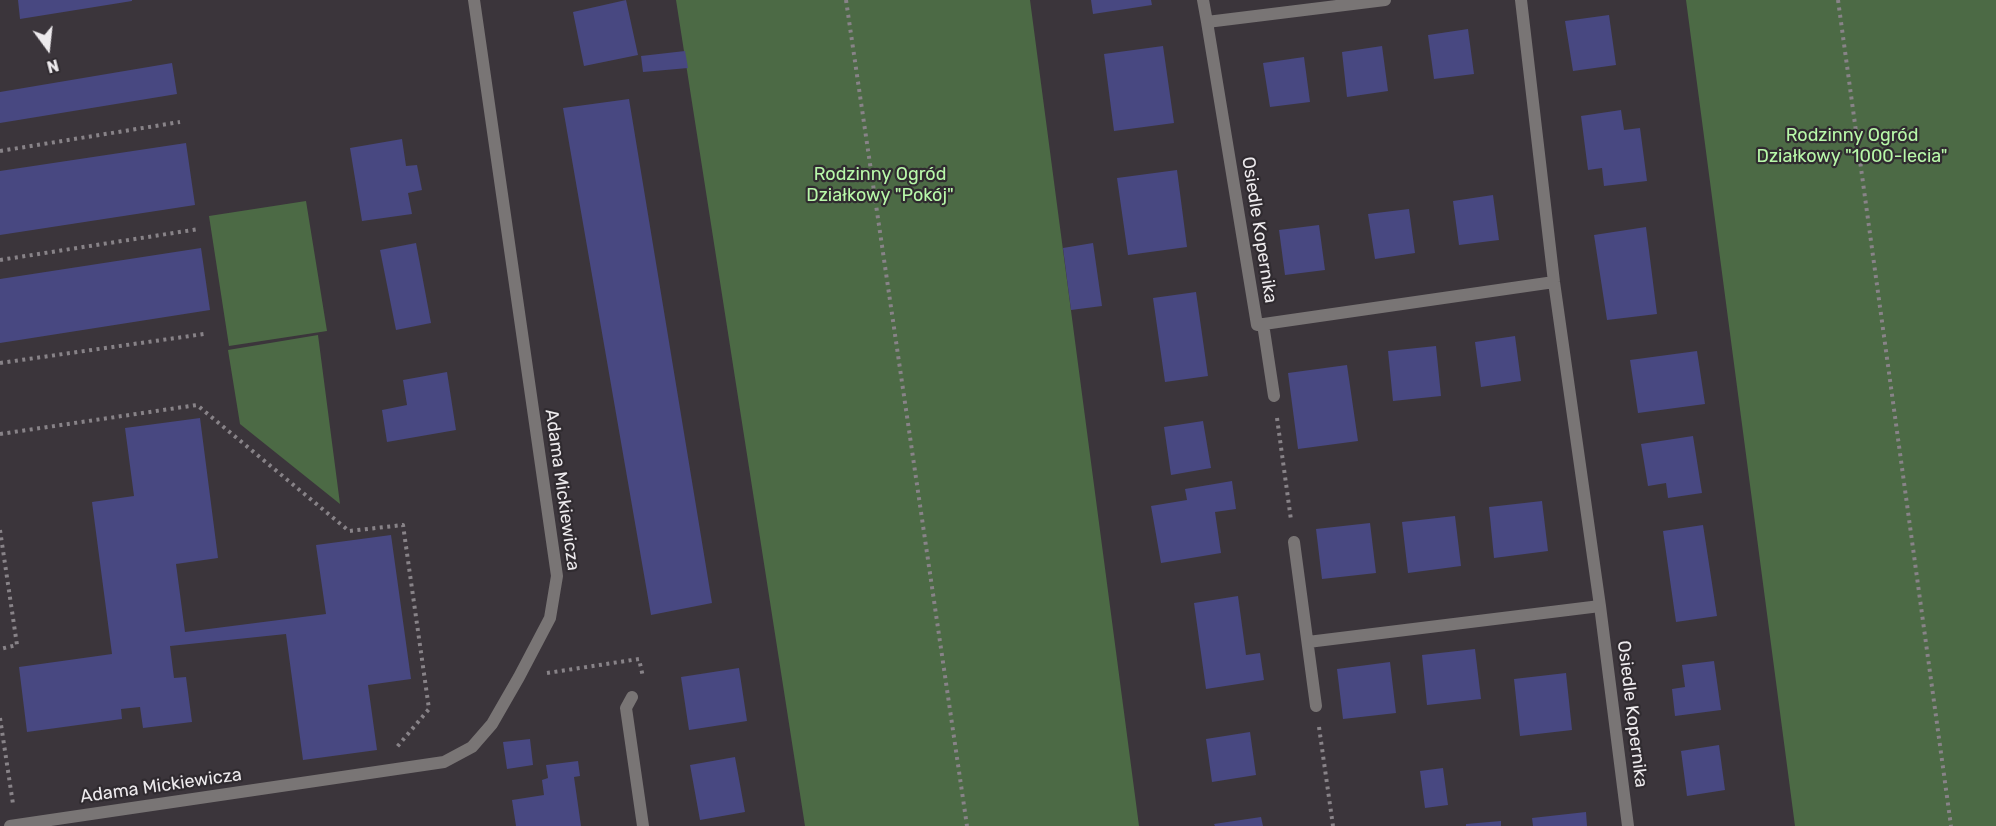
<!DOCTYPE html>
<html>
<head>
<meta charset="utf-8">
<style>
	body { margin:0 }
	#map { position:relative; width:1996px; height:826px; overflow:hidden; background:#3b353b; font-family:Rubik,sans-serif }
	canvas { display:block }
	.north { position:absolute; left:18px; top:18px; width:60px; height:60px; -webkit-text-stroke:4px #302b30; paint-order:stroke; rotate:165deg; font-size:16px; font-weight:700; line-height:24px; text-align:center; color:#edeaed }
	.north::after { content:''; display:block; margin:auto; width:21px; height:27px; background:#edeaed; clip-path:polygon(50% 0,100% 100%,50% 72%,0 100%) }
</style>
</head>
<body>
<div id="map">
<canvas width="1996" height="826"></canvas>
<div class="north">N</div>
</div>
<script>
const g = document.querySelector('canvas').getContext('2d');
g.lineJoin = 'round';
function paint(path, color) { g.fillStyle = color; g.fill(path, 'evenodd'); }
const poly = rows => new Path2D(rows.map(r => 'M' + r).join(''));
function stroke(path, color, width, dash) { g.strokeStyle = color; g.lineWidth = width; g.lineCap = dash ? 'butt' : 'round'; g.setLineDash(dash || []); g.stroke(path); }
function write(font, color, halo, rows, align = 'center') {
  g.font = font + ' Rubik,sans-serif'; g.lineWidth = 4.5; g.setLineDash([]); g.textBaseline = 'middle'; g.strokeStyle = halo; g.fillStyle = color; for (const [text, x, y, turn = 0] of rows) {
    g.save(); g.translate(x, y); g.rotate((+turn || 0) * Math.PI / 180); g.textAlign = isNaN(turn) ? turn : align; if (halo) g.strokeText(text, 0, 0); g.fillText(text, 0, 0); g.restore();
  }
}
const green = poly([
	[676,0,1030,0,1139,826,805,826],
	[1686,0,1996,0,1996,826,1795,826],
	[306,201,327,331,229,346,209,216],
	[318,335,340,504,240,424,228,350]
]);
const building = poly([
	[18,0,132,0,132,1,20,19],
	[626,0,638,55,584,66,573,12],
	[1091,0,1151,0,1152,5,1093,14],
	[1609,15,1616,65,1573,71,1565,21],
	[1468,29,1474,74,1434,79,1428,35],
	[1163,46,1174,123,1114,131,1104,54],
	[1382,46,1388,91,1347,97,1342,52],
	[685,51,688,68,643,72,641,56],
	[1304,57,1310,102,1270,107,1263,63],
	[172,63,177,94,0,123,0,92],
	[629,99,712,603,651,615,563,108],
	[1621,110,1624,130,1640,128,1647,181,1604,186,1602,168,1588,170,1581,116],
	[402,139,406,166,417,165,422,190,408,193,412,214,362,221,350,148],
	[186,143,195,205,0,235,0,171],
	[1177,170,1187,247,1128,255,1117,178],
	[1493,195,1499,240,1459,245,1453,201],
	[1409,209,1415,253,1375,259,1368,214],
	[1319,225,1325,270,1285,275,1279,230],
	[1646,227,1657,314,1607,320,1594,235],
	[416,243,431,323,396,330,380,250],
	[1093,243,1102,306,1071,310,1063,248],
	[201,248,210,310,0,343,0,279],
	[1196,292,1208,376,1165,382,1153,298],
	[1515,336,1521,381,1481,387,1475,342],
	[1436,346,1441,396,1393,401,1388,351],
	[1697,351,1705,404,1638,413,1630,360],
	[1347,365,1358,441,1298,449,1288,373],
	[447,372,456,430,387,442,382,410,407,405,403,380],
	[200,418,218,558,176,564,185,632,326,614,316,545,391,535,411,679,368,685,377,750,303,760,286,634,170,646,174,678,186,677,192,722,143,728,140,707,121,709,122,719,27,732,19,667,112,654,92,502,134,496,125,428],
	[1203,421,1211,468,1171,475,1164,427],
	[1693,436,1702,493,1668,498,1666,483,1648,486,1641,444],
	[1232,481,1236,509,1215,512,1221,553,1161,563,1151,506,1187,500,1185,489],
	[1542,501,1548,551,1494,558,1489,507],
	[1455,516,1461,566,1408,573,1402,522],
	[1370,523,1376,573,1322,579,1316,529],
	[1703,525,1717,616,1676,622,1663,531],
	[1238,596,1246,655,1260,653,1264,680,1206,689,1194,603],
	[1475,649,1481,699,1427,705,1422,655],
	[1714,661,1721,710,1675,716,1672,689,1685,687,1682,665],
	[1390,662,1396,713,1343,719,1337,669],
	[739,668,747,721,689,730,681,677],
	[1566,673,1572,730,1520,736,1514,679],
	[1250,732,1256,775,1212,782,1206,739],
	[530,739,533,765,507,769,503,742],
	[1719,745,1725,790,1687,796,1681,751],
	[735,757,745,812,700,820,690,765],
	[578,761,580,776,574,777,581,826,516,826,512,800,544,795,542,780,548,778,546,765],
	[1443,768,1448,805,1425,808,1420,771],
	[1586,812,1587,826,1533,826,1532,818],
	[1261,817,1263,826,1215,826,1214,824],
	[1501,821,1501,826,1466,826,1466,824]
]);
const path = poly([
	[846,0,967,826],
	[1838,0,1951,826],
	[0,151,180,122],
	[0,260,199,229],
	[0,363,204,334],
	[1277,418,1291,520],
	[0,434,197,405,349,531,403,525,429,709,397,747],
	[0,530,17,645,0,649],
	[547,673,639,659,643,677],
	[0,718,13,804],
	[1319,727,1333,826]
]);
const minor = poly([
	[1203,0,1207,22],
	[1385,0,1207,22,1257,325,1554,282],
	[1521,0,1554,282,1600,606,1628,826],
	[1263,324,1274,396],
	[1294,542,1316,706],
	[1308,642,1600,606],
	[632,697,626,708,643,826],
	[10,826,444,762,472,747,492,724,519,677,550,618,557,576,474,0]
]);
const parkNames = [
	["Rodzinny Ogród",1852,136],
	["Działkowy \"1000-lecia\"",1852,157],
	["Rodzinny Ogród",880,175],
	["Działkowy \"Pokój\"",880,196]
];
const streetNames = [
	["Osiedle Kopernika",1259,230,81],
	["Adama Mickiewicza",562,490,82],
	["Osiedle Kopernika",1632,714,83],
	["Adama Mickiewicza",161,786,-8]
];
paint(green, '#4c6a45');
paint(building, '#484881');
stroke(path, '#888388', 4, [3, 4.5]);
stroke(minor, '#797575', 12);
write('18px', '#b8f8a9', '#302b30', parkNames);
write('18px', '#edeaed', '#302b30', streetNames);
</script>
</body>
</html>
